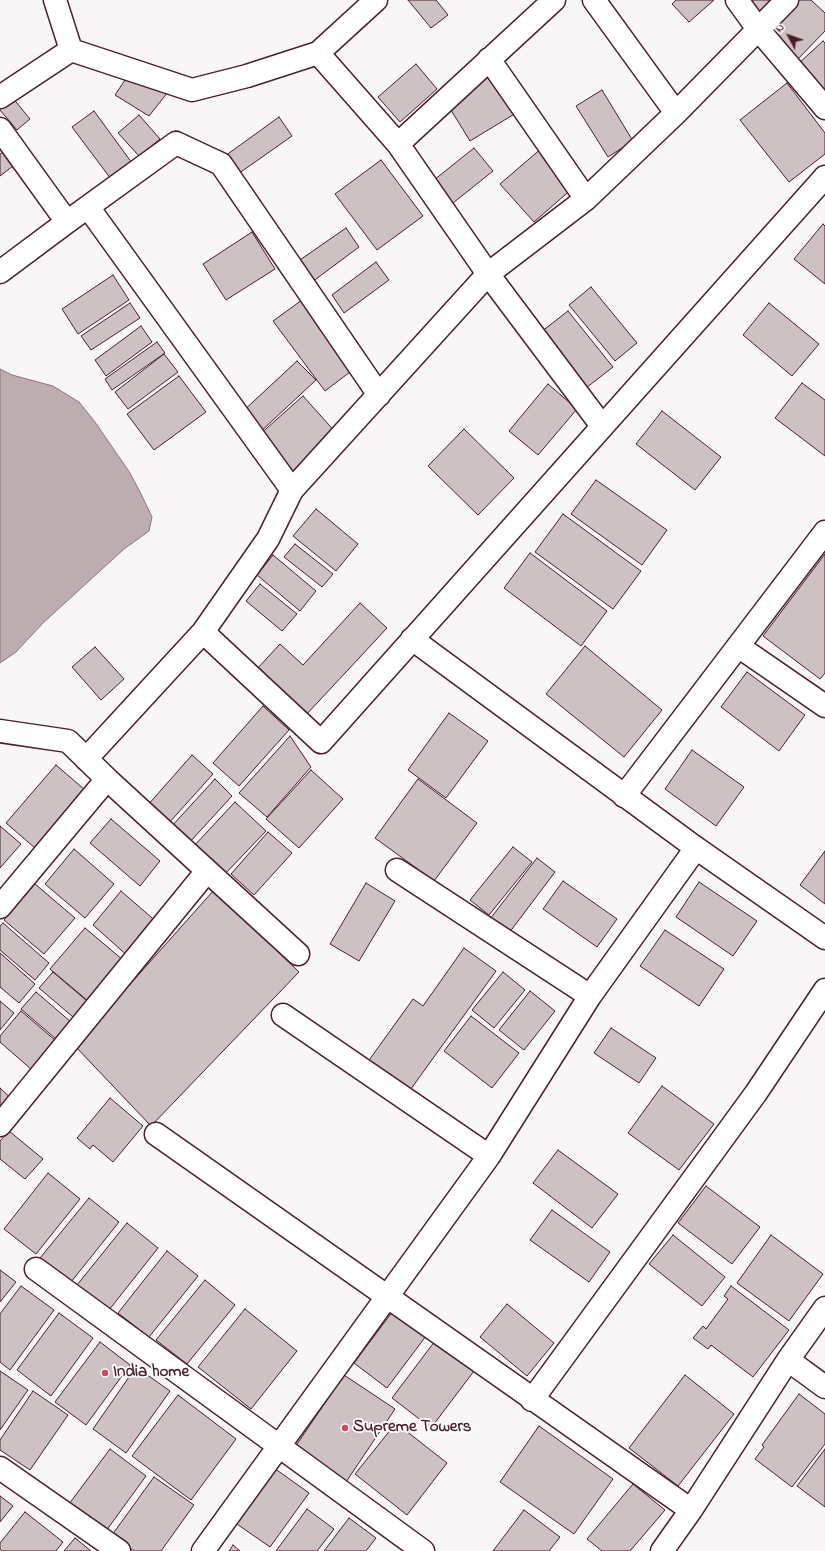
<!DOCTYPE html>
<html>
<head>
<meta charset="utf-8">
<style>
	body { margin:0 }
	#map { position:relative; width:825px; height:1551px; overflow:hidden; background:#f8f6f7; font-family:"Indie Flower",sans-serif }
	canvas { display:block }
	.north { position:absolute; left:769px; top:16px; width:40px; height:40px; -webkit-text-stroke:3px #fff; paint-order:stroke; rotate:311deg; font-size:11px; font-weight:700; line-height:16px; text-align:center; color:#4a1f2b }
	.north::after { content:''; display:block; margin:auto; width:14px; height:18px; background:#4a1f2b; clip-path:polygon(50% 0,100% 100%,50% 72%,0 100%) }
</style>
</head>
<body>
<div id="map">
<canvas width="825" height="1551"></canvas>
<div class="north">N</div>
</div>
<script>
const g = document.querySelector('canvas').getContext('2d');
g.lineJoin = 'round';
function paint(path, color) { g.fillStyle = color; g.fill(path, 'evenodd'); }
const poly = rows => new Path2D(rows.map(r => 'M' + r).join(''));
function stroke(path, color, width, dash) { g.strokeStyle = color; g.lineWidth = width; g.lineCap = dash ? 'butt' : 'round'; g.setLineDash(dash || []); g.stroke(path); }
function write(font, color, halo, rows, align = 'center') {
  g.font = font + ' "Indie Flower",sans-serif'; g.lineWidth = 3.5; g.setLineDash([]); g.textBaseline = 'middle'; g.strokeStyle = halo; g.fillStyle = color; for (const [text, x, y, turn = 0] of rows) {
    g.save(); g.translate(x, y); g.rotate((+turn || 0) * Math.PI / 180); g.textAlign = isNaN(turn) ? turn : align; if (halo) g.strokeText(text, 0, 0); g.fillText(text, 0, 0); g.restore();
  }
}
const water = poly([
	[0,369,12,375,53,386,79,402,95,422,130,473,141,494,152,517,149,531,124,549,43,623,16,652,0,663,0,369]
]);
const building = poly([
	[408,0,436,0,448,15,431,28,408,0],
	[676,0,714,0,689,22,672,4,676,0],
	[744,0,774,0,757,15,744,0],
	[799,0,811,0,825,13,825,31,796,61,767,33,799,0],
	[823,41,825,43,825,97,797,65,823,41],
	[416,64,437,89,400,122,378,97,416,64],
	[491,73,516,113,470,141,446,102,491,73],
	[129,74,168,92,149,116,115,95,129,74],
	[787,83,825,133,825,154,789,182,740,120,787,83],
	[602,90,633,141,608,157,576,106,602,90],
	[12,97,30,119,17,130,0,110,0,107,12,97],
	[94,111,132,163,111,179,72,127,94,111],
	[139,115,160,139,139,156,118,133,139,115],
	[279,117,292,136,238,174,225,156,279,117],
	[543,147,574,187,534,222,500,184,543,147],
	[474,148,493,171,453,203,434,180,474,148],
	[3,152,13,166,0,176,0,154,3,152],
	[381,160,423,216,377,250,335,194,381,160],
	[823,224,825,226,825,284,794,259,823,224],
	[346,228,359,247,312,282,297,262,346,228],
	[252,232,275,269,226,300,203,264,252,232],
	[376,262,389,280,344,313,332,295,376,262],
	[113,275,129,300,78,334,62,309,113,275],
	[591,287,637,343,615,361,569,305,591,287],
	[302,300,354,369,325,391,273,321,302,300],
	[130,303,140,318,91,350,81,336,130,303],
	[769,303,819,344,792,376,743,335,769,303],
	[568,311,613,367,586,388,541,332,568,311],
	[141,326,152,342,106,376,95,360,141,326],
	[157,342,165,353,112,390,105,379,157,342],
	[164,354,178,372,128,409,115,392,164,354],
	[297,361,316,380,258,434,240,414,297,361],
	[179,376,206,412,154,450,127,414,179,376],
	[802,383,825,400,825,456,775,418,802,383],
	[548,384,577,409,538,455,509,431,548,384],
	[303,396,338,435,293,475,258,436,303,396],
	[662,411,721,457,695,490,636,444,662,411],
	[464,429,514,478,478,515,428,466,464,429],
	[596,480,667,530,642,565,571,514,596,480],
	[316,509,358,544,336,571,293,536,316,509],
	[563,514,641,571,613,609,535,552,563,514],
	[295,544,333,574,322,587,284,557,295,544],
	[530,553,607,611,581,646,504,588,530,553],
	[825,554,825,673,820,679,763,636,825,554],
	[273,555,316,591,300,611,257,575,273,555],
	[260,584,297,614,282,631,246,601,260,584],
	[360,603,387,628,305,716,256,670,280,644,303,665,360,603],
	[585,646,662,710,624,757,546,694,585,646],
	[95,647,124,679,101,700,72,667,95,647],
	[747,672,805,715,779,751,721,707,747,672],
	[263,706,289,730,239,786,213,763,263,706],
	[449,713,488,741,446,798,408,770,449,713],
	[290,736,311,767,267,817,239,793,290,736],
	[692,750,744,787,716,826,665,789,692,750],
	[192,755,213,774,168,824,147,806,192,755],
	[56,765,85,790,35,848,6,823,56,765],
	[311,770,343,799,299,848,266,819,311,770],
	[215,779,232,796,189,843,171,827,215,779],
	[418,779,477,823,434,881,375,838,418,779],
	[235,802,266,831,224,875,193,847,235,802],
	[111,819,160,861,140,886,90,843,111,819],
	[0,826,21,844,0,868,0,826],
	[268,832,292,853,254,895,231,874,268,832],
	[513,847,532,862,489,915,470,900,513,847],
	[74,849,114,884,85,918,45,884,74,849],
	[825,851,825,904,800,885,825,851],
	[537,858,555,872,509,933,490,919,537,858],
	[563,881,617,919,597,947,543,909,563,881],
	[699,882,757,921,733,956,676,917,699,882],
	[366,883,395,901,359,961,330,944,366,883],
	[35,884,75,918,44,954,4,920,35,884],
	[214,890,299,972,151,1126,75,1046,214,890],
	[121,891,159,924,130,958,93,925,121,891],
	[3,923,49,963,35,980,0,950,0,926,3,923],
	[85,928,129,965,94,1006,50,969,85,928],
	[665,930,724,969,699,1006,640,966,665,930],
	[464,948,496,971,408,1093,367,1063,413,999,423,1006,464,948],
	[0,953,35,984,19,1003,0,987,0,953],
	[53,972,87,1001,73,1017,39,988,53,972],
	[503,972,525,990,494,1028,472,1010,503,972],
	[530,991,555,1011,524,1050,499,1030,530,991],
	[36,992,71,1022,56,1039,21,1009,36,992],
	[0,1001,14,1013,0,1030,0,1001],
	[21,1011,56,1041,32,1070,0,1042,0,1036,21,1011],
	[471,1016,519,1053,492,1088,444,1051,471,1016],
	[611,1028,656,1058,639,1083,594,1053,611,1028],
	[662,1086,714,1124,679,1170,628,1133,662,1086],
	[0,1088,14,1101,0,1117,0,1088],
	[110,1098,143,1126,113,1162,93,1145,90,1149,77,1138,110,1098],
	[9,1131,43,1159,25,1179,0,1159,0,1141,9,1131],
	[558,1150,618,1194,592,1228,533,1183,558,1150],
	[48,1173,80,1199,36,1254,4,1229,48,1173],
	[706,1186,760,1227,732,1264,678,1223,706,1186],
	[89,1198,119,1222,71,1282,40,1258,89,1198],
	[552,1210,610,1252,589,1282,530,1240,552,1210],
	[127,1223,158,1248,109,1310,77,1285,127,1223],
	[673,1235,725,1277,702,1306,649,1264,673,1235],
	[771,1235,823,1274,789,1321,737,1283,771,1235],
	[167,1251,198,1276,149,1337,118,1313,167,1251],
	[0,1270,16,1282,0,1302,0,1270],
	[205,1280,235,1305,187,1364,156,1340,205,1280],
	[21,1286,54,1310,10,1370,0,1362,0,1314,21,1286],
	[731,1286,789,1330,753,1377,711,1345,708,1349,693,1338,703,1326,706,1329,728,1299,724,1296,731,1286],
	[507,1304,554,1343,527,1376,480,1337,507,1304],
	[245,1309,297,1351,251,1409,198,1367,245,1309],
	[393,1311,426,1336,387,1388,354,1363,393,1311],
	[59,1313,93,1338,51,1396,17,1370,59,1313],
	[435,1341,474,1371,431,1428,392,1398,435,1341],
	[100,1342,130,1365,86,1425,55,1402,100,1342],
	[136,1367,170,1391,126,1453,93,1429,136,1367],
	[0,1371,28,1390,0,1430,0,1371],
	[344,1375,395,1409,346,1482,295,1447,344,1375],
	[685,1375,734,1414,678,1486,629,1448,685,1375],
	[33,1391,68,1415,30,1470,0,1450,0,1440,33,1391],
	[799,1394,825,1414,825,1444,792,1487,755,1459,764,1447,762,1445,799,1394],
	[178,1395,236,1439,191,1500,132,1456,178,1395],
	[396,1423,447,1463,407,1515,355,1474,396,1423],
	[539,1426,613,1479,574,1534,500,1482,539,1426],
	[110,1449,146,1476,106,1531,69,1504,110,1449],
	[825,1449,825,1507,797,1486,825,1449],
	[274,1468,309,1493,270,1547,234,1522,274,1468],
	[154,1477,194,1505,161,1551,134,1551,112,1535,154,1477],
	[633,1484,665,1510,630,1551,602,1551,587,1539,633,1484],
	[0,1496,13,1506,0,1522,0,1496],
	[307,1509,334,1529,317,1551,276,1551,307,1509],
	[524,1510,560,1537,549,1551,493,1551,524,1510],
	[25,1512,63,1542,56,1551,2,1551,0,1549,0,1543,25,1512],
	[349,1518,376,1538,366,1551,324,1551,349,1518],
	[75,1538,91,1551,64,1551,75,1538],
	[233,1545,240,1551,229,1551,233,1545]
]);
const street = poly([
	[55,0,71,50],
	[594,0,676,113],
	[737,0,758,29,825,108],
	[318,53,398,144,488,274,602,426],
	[489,59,586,199],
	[0,97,71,50,192,90,247,76,318,53,376,0],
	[0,129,67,222],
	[398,144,554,0],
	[88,207,292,490],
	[0,272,67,222,176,143,221,164,379,395],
	[203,632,321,742,824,178],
	[412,639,696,848,825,938],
	[738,646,825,706],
	[0,731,68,741,107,779,298,954],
	[86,759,203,632,268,539,292,490,488,274,586,199,676,113,787,0],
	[624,796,825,532],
	[397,870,590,996],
	[0,907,107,779],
	[283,1015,489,1156],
	[0,1125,207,871],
	[156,1134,691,1510,788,1360,825,1308],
	[36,1269,423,1551],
	[788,1360,825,1387],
	[532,1400,756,1093,825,990],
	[0,1468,119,1551],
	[203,1551,489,1156,590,996,696,848],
	[662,1551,691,1510]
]);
const secondary = poly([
	[825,177,825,178]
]);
const markers = [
	[105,1373,4,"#d1495b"],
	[345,1428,4,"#d1495b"]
];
const poiNames = [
	["India home",113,1373],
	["Supreme Towers",353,1428]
];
paint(water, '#bdadb0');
stroke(water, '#8f747b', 1);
paint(building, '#cdc1c4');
stroke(building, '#4a1f2b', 1);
stroke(street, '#4a1f2b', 25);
stroke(secondary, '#4a1f2b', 25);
stroke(street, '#fff', 22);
stroke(secondary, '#fff', 22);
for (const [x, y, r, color] of markers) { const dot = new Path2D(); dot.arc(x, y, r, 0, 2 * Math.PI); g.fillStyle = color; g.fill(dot); stroke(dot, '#fff', 1.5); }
write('bold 17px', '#4a1f2b', '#fff', poiNames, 'left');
</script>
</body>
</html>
